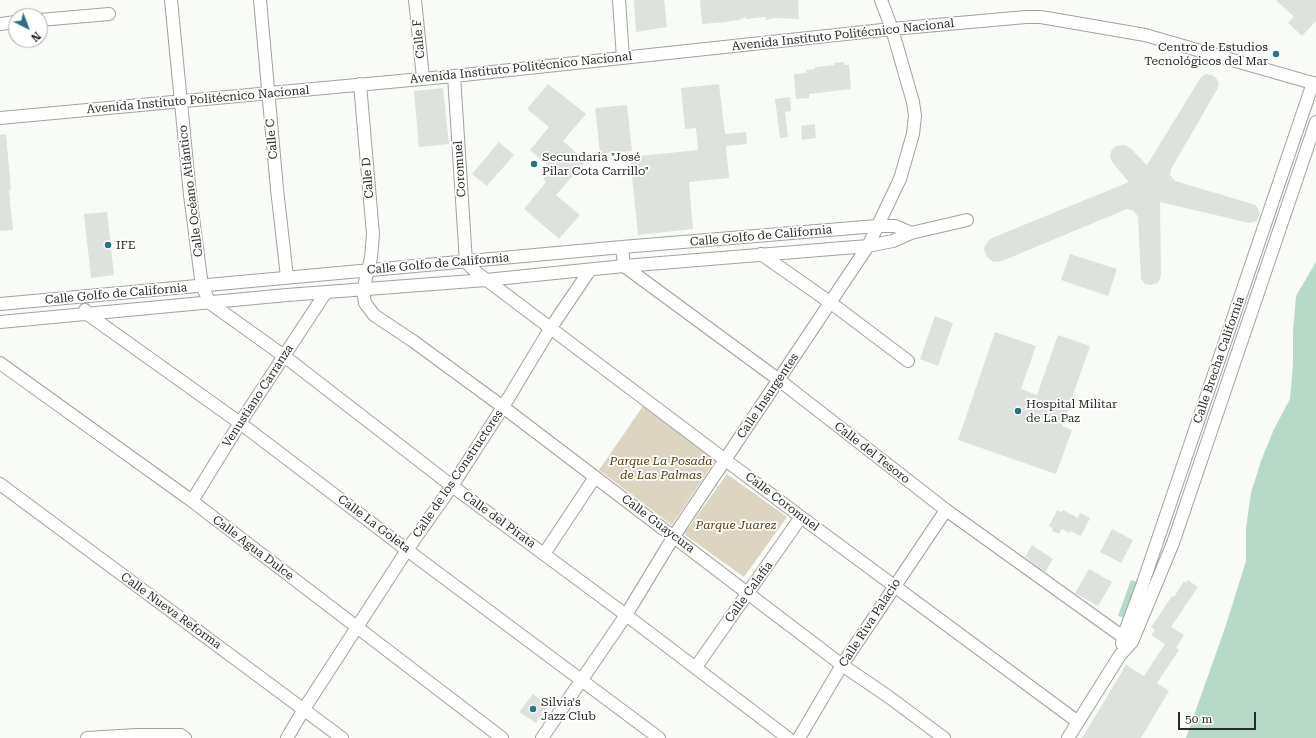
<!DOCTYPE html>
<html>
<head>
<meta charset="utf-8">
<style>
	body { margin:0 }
	#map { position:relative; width:1316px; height:738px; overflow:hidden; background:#f9fcf6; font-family:"Roboto Serif",serif }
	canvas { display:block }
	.north { position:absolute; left:8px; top:8px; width:40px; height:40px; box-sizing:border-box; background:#fff; border:1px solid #aaaaa9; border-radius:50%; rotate:138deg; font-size:11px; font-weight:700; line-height:16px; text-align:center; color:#2a2b28 }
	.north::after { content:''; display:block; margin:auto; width:14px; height:18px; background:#307084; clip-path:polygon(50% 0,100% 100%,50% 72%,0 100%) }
	.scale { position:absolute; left:1178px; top:712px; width:78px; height:18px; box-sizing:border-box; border:2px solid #2a2b28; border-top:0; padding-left:5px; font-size:12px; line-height:14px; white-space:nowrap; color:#2a2b28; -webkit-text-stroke:3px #fff; paint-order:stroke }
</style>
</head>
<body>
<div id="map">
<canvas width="1316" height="738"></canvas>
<div class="north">N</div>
<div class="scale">50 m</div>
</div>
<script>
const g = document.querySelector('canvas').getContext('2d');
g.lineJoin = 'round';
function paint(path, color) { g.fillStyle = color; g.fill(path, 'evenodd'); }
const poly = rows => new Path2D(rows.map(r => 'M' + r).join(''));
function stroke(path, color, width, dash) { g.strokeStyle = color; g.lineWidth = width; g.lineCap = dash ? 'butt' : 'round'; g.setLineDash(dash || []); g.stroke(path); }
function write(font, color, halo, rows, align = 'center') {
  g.font = font + ' "Roboto Serif",serif'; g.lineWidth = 3.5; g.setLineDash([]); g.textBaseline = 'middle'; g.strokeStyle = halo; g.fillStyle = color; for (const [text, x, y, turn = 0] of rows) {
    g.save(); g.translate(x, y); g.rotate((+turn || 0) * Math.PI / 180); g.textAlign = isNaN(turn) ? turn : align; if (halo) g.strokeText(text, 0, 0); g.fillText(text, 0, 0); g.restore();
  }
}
const green = poly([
	[643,406,716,459,672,525,599,470],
	[727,474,787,517,744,577,684,534]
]);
const water = poly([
	[1316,262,1316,738,1186,738,1226,625,1246,561,1246,528,1251,493,1261,461,1274,429,1290,399,1293,364,1293,331,1296,296],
	[1131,580,1137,582,1125,618,1118,616]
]);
const building = poly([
	[634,0,664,0,667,27,636,32],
	[700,0,798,0,799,19,774,18,766,20,766,17,746,19,746,17,736,21,736,20,726,22,702,24],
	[1276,0,1316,0,1316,21,1302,36,1288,23,1294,17],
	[844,62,845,65,849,65,851,89,809,94,809,98,796,99,794,74,807,73,806,70,815,69,815,67,835,65,834,63],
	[1206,74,1212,75,1215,77,1219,82,1218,88,1171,169,1170,175,1175,181,1256,205,1260,213,1257,221,1249,223,1160,202,1161,276,1158,283,1151,285,1145,284,1141,279,1138,217,1134,211,1127,209,1002,261,993,262,987,257,984,250,985,246,989,240,992,238,1129,182,1113,163,1110,157,1111,151,1116,146,1125,145,1130,148,1147,165,1201,77],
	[548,84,586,114,563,141,586,161,556,195,580,215,559,239,524,209,546,182,543,179,552,169,530,150,549,127,527,109],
	[719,84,725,134,746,132,747,144,726,146,729,178,689,182,693,229,638,235,630,157,698,150,696,128,685,129,681,88],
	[443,88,449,144,419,147,414,91],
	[790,97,791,111,785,112,788,137,780,138,775,99],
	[627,105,632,151,600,154,595,108],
	[815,124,816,138,802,140,801,126],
	[6,134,11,190,9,190,13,230,0,231,0,135],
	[499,142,514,155,487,186,472,174],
	[107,212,114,275,91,278,84,214],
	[1070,254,1117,269,1108,296,1061,280],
	[935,316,953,323,938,366,920,359],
	[995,332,1036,346,1021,389,1037,395,1058,335,1090,346,1062,426,1072,430,1056,474,958,440],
	[1057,510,1061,512,1063,510,1078,518,1080,513,1090,518,1081,536,1070,531,1069,533,1062,529,1059,534,1052,531,1053,528,1049,526],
	[1112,529,1133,540,1121,563,1100,552],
	[1032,545,1053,559,1045,572,1025,557],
	[1089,569,1112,582,1098,606,1075,593],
	[1188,580,1198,587,1171,627,1184,635,1176,648,1179,650,1157,683,1169,691,1141,738,1082,738,1126,665,1144,676,1165,644,1151,635,1155,630,1151,627,1172,596,1174,597,1184,581,1186,583],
	[533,694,548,706,536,723,519,712]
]);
const minor = poly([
	[171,0,190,195,202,286,210,303,284,356,452,486,626,615,788,738],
	[260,0,277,189,287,277],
	[415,0,423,78],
	[619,0,623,58],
	[40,20,109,14],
	[0,24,16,22],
	[454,76,466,262,476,272,801,517,1078,722],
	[360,84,373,234,371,258,363,290,365,303,374,315,413,341,503,407,842,665,889,697,944,738],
	[0,118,454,76,892,29,1026,17,1041,17,1145,35,1316,84],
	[622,247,624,266,779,380,946,510,1123,637,1132,642],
	[761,254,831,303,908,361],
	[0,304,622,247,877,226,895,226,911,233],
	[85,310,86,313,240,423,407,550,659,738],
	[0,322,287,295,486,280,624,266,868,246,893,241,911,233,967,220],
	[0,363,192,501,502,738],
	[0,484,342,738],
	[192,501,240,423,326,292],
	[544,554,595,477],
	[1122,644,1123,637,1142,586,1313,83],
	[696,667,801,517],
	[87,738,136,735,181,735,185,738],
	[287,738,304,709,407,550,452,486,503,407,550,329,590,270],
	[542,738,626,615,674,536,868,246,900,179,913,134,915,116,913,102,892,29,881,0],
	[799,738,842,665,946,510],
	[1068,738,1120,655,1132,642,1173,543,1316,122]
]);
const markers = [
	[1276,54,4,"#307084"],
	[534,164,4,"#307084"],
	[108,245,4,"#307084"],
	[1018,411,4,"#307084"],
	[533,709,4,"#307084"]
];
const streetNames = [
	["Avenida Instituto Politécnico Nacional",843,35,-6],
	["Calle F",419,39,-96],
	["Avenida Instituto Politécnico Nacional",521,68,-6],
	["Avenida Instituto Politécnico Nacional",198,100,-5],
	["Calle C",272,139,-95],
	["Coromuel",460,169,-94],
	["Calle D",368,178,-95],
	["Calle Océano Atlántico",191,191,-97],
	["Calle Golfo de California",761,236,-5],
	["Calle Golfo de California",438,264,-5],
	["Calle Golfo de California",116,294,-5],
	["Calle Brecha California",1219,360,-71],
	["Venustiano Carranza",258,396,-57],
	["Calle Insurgentes",768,396,-56],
	["Calle del Tesoro",872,453,38],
	["Calle de los Constructores",458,474,-56],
	["Calle Coromuel",782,502,37],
	["Calle del Pirata",499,520,36],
	["Calle La Goleta",374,524,37],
	["Calle Guaycura",658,524,37],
	["Calle Agua Dulce",253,548,37],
	["Calle Calafia",749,592,-54],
	["Calle Nueva Reforma",171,611,36],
	["Calle Riva Palacio",870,623,-57]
];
const poiNames = [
	["Centro de Estudios",1268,47,"right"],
	["Tecnológicos del Mar",1268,61,"right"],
	["Secundaria \"José",542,157],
	["Pilar Cota Carrillo\"",542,171],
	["IFE",116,245],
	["Hospital Militar",1026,404],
	["de La Paz",1026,418],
	["Silvia's",541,702],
	["Jazz Club",541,716]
];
const parkNames = [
	["Parque La Posada",661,461],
	["de Las Palmas",661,475],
	["Parque Juarez",736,525]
];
paint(green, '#ded4c2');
paint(water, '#b7d9c7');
paint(building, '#dde2dd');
stroke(minor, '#a0a39d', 14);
stroke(minor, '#fff', 12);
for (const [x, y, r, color] of markers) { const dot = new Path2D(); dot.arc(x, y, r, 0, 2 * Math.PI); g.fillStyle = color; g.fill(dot); stroke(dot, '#fff', 1.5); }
write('12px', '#2a2b28', '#fff', streetNames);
write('12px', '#2a2b28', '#fff', poiNames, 'left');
write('italic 12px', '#543e07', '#fff', parkNames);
</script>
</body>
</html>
